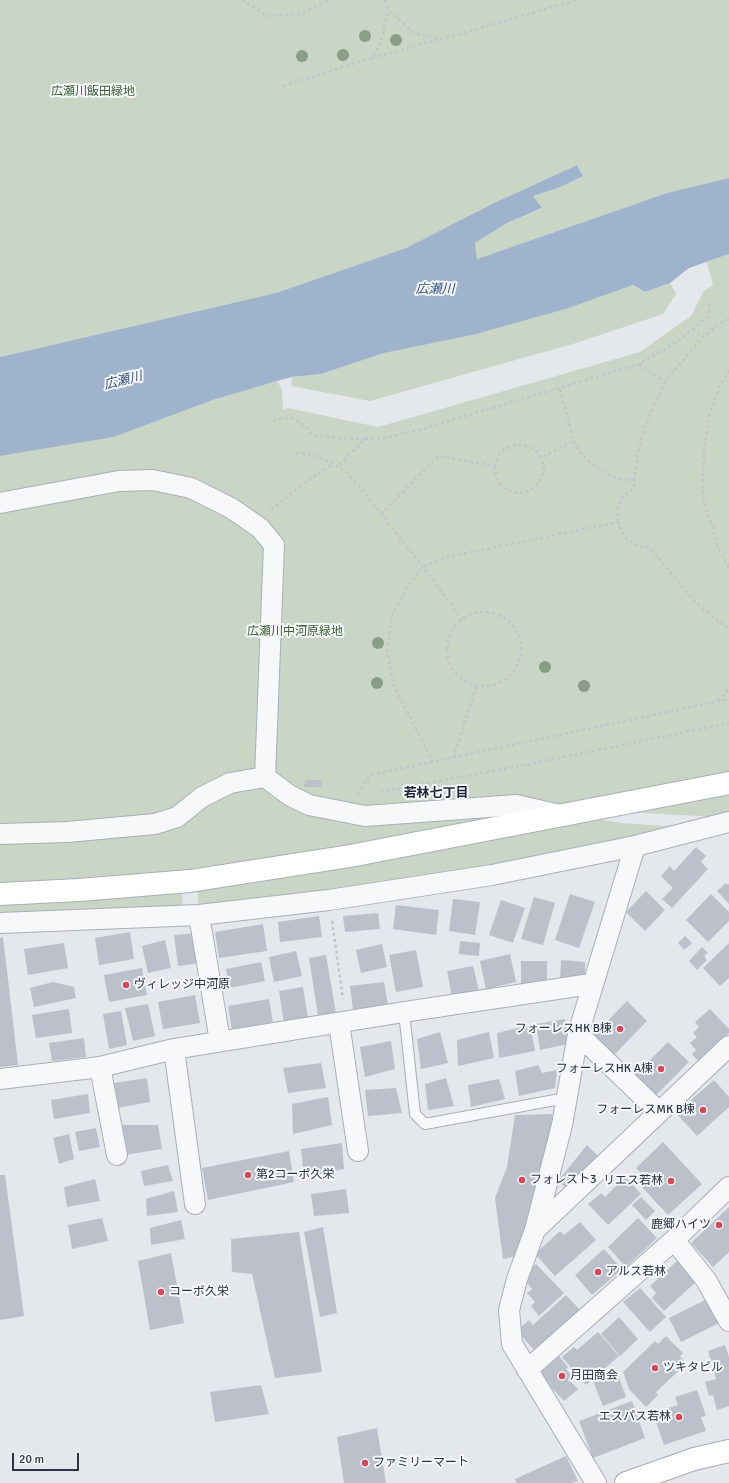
<!DOCTYPE html>
<html>
<head>
<meta charset="utf-8">
<style>
	body { margin:0 }
	#map { position:relative; width:729px; height:1483px; overflow:hidden; background:#e4e7ec; font-family:Signika,sans-serif }
	canvas { display:block }
	.scale { position:absolute; left:12px; top:1453px; width:67px; height:18px; box-sizing:border-box; border:2px solid #2b3445; border-top:0; padding-left:5px; font-size:12px; line-height:14px; white-space:nowrap; color:#2b3445; -webkit-text-stroke:3px #f4f6f9; paint-order:stroke }
</style>
</head>
<body>
<div id="map">
<canvas width="729" height="1483"></canvas>
<div class="scale">20 m</div>
</div>
<script>
const g = document.querySelector('canvas').getContext('2d');
g.lineJoin = 'round';
function paint(path, color) { g.fillStyle = color; g.fill(path, 'evenodd'); }
const poly = rows => new Path2D(rows.map(r => 'M' + r).join(''));
function stroke(path, color, width, dash) { g.strokeStyle = color; g.lineWidth = width; g.lineCap = dash ? 'butt' : 'round'; g.setLineDash(dash || []); g.stroke(path); }
function write(font, color, halo, rows, align = 'center') {
  g.font = font + ' Signika,"Noto Sans JP",sans-serif'; g.lineWidth = 4; g.setLineDash([]); g.textBaseline = 'middle'; g.strokeStyle = halo; g.fillStyle = color; for (const [text, x, y, turn = 0] of rows) {
    g.save(); g.translate(x, y); g.rotate((+turn || 0) * Math.PI / 180); g.textAlign = isNaN(turn) ? turn : align; if (halo) g.strokeText(text, 0, 0); g.fillText(text, 0, 0); g.restore();
  }
}
const green = poly([
	[0,0,729,0,729,178,667,193,477,259,475,243,507,223,542,209,533,196,558,188,583,175,577,165,492,204,406,248,276,293,0,357],
	[729,254,729,773,359,845,179,872,0,884,0,456,114,437,213,400,277,381,282,390,283,410,288,408,378,427,640,352,691,316,704,291,713,285,707,262],
	[670,283,676,294,663,314,576,343,370,401,291,386,292,377,321,374,384,353,569,308,633,285,645,292],
	[729,791,729,815,718,817,622,812],
	[598,819,622,823,664,826,693,823,436,879,199,908,197,890],
	[182,890,183,909,0,920,0,901]
]);
const water = poly([
	[577,165,583,176,558,188,533,196,542,208,507,223,475,243,477,259,667,193,729,178,729,254,689,268,670,283,645,292,633,285,569,308,476,334,384,353,321,374,292,377,277,381,213,400,114,437,0,456,0,357,276,293,406,248,492,204]
]);
const building = poly([
	[305,780,322,780,321,787,304,787],
	[696,847,706,856,701,862,708,869,672,908,662,899,673,888,661,876,670,866,674,871],
	[726,883,728,885,729,884,729,904,717,891],
	[646,891,665,910,645,931,626,912],
	[570,894,595,902,579,948,555,940],
	[711,894,729,912,729,921,708,942,686,920],
	[534,897,555,903,543,945,521,939],
	[453,899,480,902,475,935,449,931],
	[501,900,525,908,513,943,489,935],
	[396,905,439,910,436,935,393,929],
	[378,913,380,929,345,932,343,916],
	[319,916,322,937,280,942,278,922],
	[263,924,267,951,219,958,215,932],
	[130,932,134,959,99,965,95,938],
	[197,933,201,963,178,966,174,935],
	[685,936,692,943,684,950,678,943],
	[3,937,18,1065,0,1067,0,938],
	[165,940,171,968,148,973,142,946],
	[460,941,480,943,479,956,459,954],
	[64,943,68,968,28,975,24,949],
	[729,943,729,978,720,986,703,968],
	[382,944,387,967,361,973,356,950],
	[702,947,708,953,704,956,707,960,697,970,689,961],
	[416,950,423,987,396,992,389,955],
	[296,951,302,976,274,982,269,957],
	[510,954,516,982,486,989,480,961],
	[326,955,336,1013,318,1016,309,958],
	[561,960,585,962,585,980,560,979],
	[521,961,547,961,547,984,521,984],
	[261,962,265,981,229,988,226,969],
	[473,966,479,991,452,997,447,971],
	[142,968,147,995,109,1002,104,975],
	[53,982,74,987,76,998,34,1007,30,988],
	[384,982,388,1005,353,1010,350,986],
	[303,987,308,1019,284,1024,279,991],
	[195,995,200,1023,163,1029,158,1002],
	[269,999,273,1023,232,1030,228,1006],
	[627,1001,647,1021,613,1056,593,1036],
	[148,1004,155,1036,133,1041,125,1008],
	[69,1009,72,1033,36,1038,32,1015],
	[710,1009,729,1029,729,1033,699,1062,692,1054,696,1050,690,1043,697,1037,693,1033,699,1027,695,1022],
	[121,1011,127,1045,109,1049,103,1014],
	[565,1019,568,1044,540,1050,536,1024],
	[530,1025,535,1051,499,1058,497,1033],
	[440,1032,448,1063,421,1069,417,1039],
	[489,1032,494,1058,458,1066,457,1040],
	[84,1038,86,1057,52,1061,49,1043],
	[391,1041,395,1069,365,1077,360,1047],
	[668,1042,689,1062,654,1097,633,1077],
	[321,1063,326,1088,288,1093,283,1068],
	[538,1065,542,1073,557,1070,555,1088,519,1096,515,1071],
	[147,1078,150,1102,117,1108,114,1083],
	[446,1078,454,1106,428,1110,425,1084],
	[499,1079,505,1099,471,1107,468,1085],
	[714,1080,729,1097,729,1107,697,1136,676,1113],
	[396,1088,402,1113,368,1116,365,1090],
	[88,1094,90,1113,54,1119,51,1100],
	[328,1097,332,1125,293,1134,292,1104],
	[552,1114,551,1139,521,1255,503,1259,495,1198,507,1167,515,1115],
	[122,1125,158,1125,162,1149,125,1155],
	[96,1128,100,1147,79,1151,75,1132],
	[69,1134,74,1159,59,1164,53,1138],
	[663,1142,702,1184,668,1215,639,1184,646,1178,636,1168],
	[342,1143,344,1169,304,1178,301,1149],
	[587,1145,599,1157,568,1190,558,1181],
	[289,1151,294,1182,208,1200,202,1168],
	[168,1165,173,1181,144,1186,141,1171],
	[0,1175,5,1175,24,1316,0,1320],
	[625,1177,641,1194,608,1225,588,1204,601,1193,605,1197],
	[95,1179,100,1201,67,1207,64,1187],
	[346,1189,349,1213,314,1216,311,1194],
	[174,1191,178,1212,147,1216,146,1199],
	[641,1197,655,1211,646,1220,632,1205],
	[729,1207,729,1252,713,1267,691,1243],
	[102,1218,108,1241,72,1249,68,1225],
	[638,1218,657,1238,626,1267,608,1247],
	[181,1220,185,1239,151,1245,150,1228],
	[580,1222,596,1240,555,1276,535,1254,560,1231,564,1235],
	[323,1227,337,1313,320,1317,304,1232],
	[299,1232,322,1372,275,1378,252,1274,232,1272,231,1239],
	[604,1249,622,1269,592,1295,575,1275],
	[171,1253,184,1323,150,1330,138,1261],
	[677,1261,697,1281,664,1311,652,1298,656,1293,650,1286],
	[536,1264,564,1293,539,1316,531,1306,535,1302,527,1293,532,1289,522,1277],
	[640,1288,666,1317,650,1332,623,1302],
	[566,1295,581,1311,536,1352,517,1331,529,1320,533,1325],
	[707,1299,719,1323,681,1342,669,1318],
	[619,1317,638,1339,620,1356,601,1334],
	[598,1332,619,1356,586,1385,562,1357,574,1347,577,1350],
	[666,1336,683,1353,680,1356,686,1364,656,1392,658,1395,646,1407,629,1389,623,1372,655,1341,658,1344],
	[725,1345,729,1357,729,1406,717,1410,713,1395,709,1396,705,1382,716,1379,708,1351],
	[557,1354,568,1367,566,1369,574,1378,570,1381,578,1389,564,1401,537,1372],
	[617,1372,626,1397,603,1406,593,1381],
	[261,1385,269,1414,215,1422,210,1392],
	[697,1390,706,1416,701,1417,706,1431,664,1445,653,1413,678,1405,675,1397],
	[632,1401,645,1438,593,1458,579,1421],
	[377,1428,386,1483,344,1483,337,1437],
	[566,1456,578,1481,572,1483,517,1483,515,1479]
]);
const path = poly([
	[242,0,268,16,300,14,329,0],
	[385,0,388,10,414,33,443,39,576,0],
	[372,58,440,39],
	[283,86,372,58,381,42,388,11],
	[693,329,703,337],
	[639,364,665,382],
	[729,370,720,385,709,417,704,452,703,497,719,549,729,567],
	[560,389,575,445,587,460,603,472,619,479,634,480],
	[273,421,285,418,295,419,304,425,313,435,338,438,365,439,338,466],
	[365,439,379,439,422,429,639,364,675,343,693,329,708,316,710,300],
	[296,453,312,455,333,463,346,472,361,488,423,567,462,619],
	[495,466,496,476,499,483,504,488,513,493,526,492,535,487,541,479,544,469,541,458],
	[271,510,304,483,333,464],
	[381,514,438,456,495,466,500,453,505,449,512,446,518,444,530,447,536,451,541,458,573,441],
	[618,522,618,507,622,498,628,492,635,487,634,480,638,452,645,426,665,382,703,337,722,322,729,319],
	'447 649a37 37 0 1 1 74 0a37 37 0 1 1-74 0Z',
	[718,701,729,689],
	[453,758,477,685],
	[433,762,393,684,387,651,392,616,408,586,423,567,447,557,618,522,621,531,627,539,635,544,642,547,650,547,687,593,704,610,729,629],
	[380,792,525,765,729,723],
	[357,794,370,775,729,699],
	[332,921,343,999]
]);
const lane = poly([
	[404,1012,415,1114,425,1124,566,1098]
]);
const street = poly([
	[0,503,119,481,153,480,191,488,231,508,260,528,274,545,265,777,230,783,202,797,177,817,155,824,67,832,0,834],
	[265,777,289,795,309,805,365,816,516,805,560,815],
	[199,915,220,1041],
	[0,923,199,915,329,900,492,875,635,846,729,822],
	[339,1023,358,1151],
	[578,1034,658,1111],
	[174,1049,195,1204],
	[100,1067,117,1155],
	[0,1079,100,1067,174,1049,404,1012,584,985,591,988],
	[536,1229,729,1046],
	[674,1240,706,1280,729,1321],
	[527,1370,674,1240,729,1187],
	[596,1483,512,1344,509,1310,517,1279,535,1230,562,1125,578,1034,635,846]
]);
const secondary = poly([
	[0,894,79,890,190,881,350,856,729,783]
]);
const primary = poly([
	[626,1483,694,1459,729,1451]
]);
const trees = [
	[365,36],
	[396,40],
	[343,55],
	[302,56],
	[378,643],
	[545,667],
	[377,683],
	[584,686]
];
const markers = [
	[126,985,4,"#d1495b"],
	[620,1029,4,"#d1495b"],
	[661,1069,4,"#d1495b"],
	[703,1110,4,"#d1495b"],
	[248,1175,4,"#d1495b"],
	[522,1180,4,"#d1495b"],
	[671,1181,4,"#d1495b"],
	[719,1225,4,"#d1495b"],
	[598,1272,4,"#d1495b"],
	[161,1292,4,"#d1495b"],
	[655,1368,4,"#d1495b"],
	[562,1376,4,"#d1495b"],
	[679,1417,4,"#d1495b"],
	[365,1463,4,"#d1495b"]
];
const parkNames = [
	["広瀬川飯田緑地",93,92],
	["広瀬川中河原緑地",295,632]
];
const poiNames = [
	["ヴィレッジ中河原",134,985],
	["フォーレスHK B棟",612,1029,"right"],
	["フォーレスHK A棟",653,1069,"right"],
	["フォーレスMK B棟",695,1110,"right"],
	["第2コーポ久栄",256,1175],
	["フォレスト3",530,1180],
	["リエス若林",663,1181,"right"],
	["鹿郷ハイツ",711,1225,"right"],
	["アルス若林",606,1272],
	["コーポ久栄",169,1292],
	["ツキタビル",663,1368],
	["月田商会",570,1376],
	["エスパス若林",671,1417,"right"],
	["ファミリーマート",373,1463]
];
const waterNames = [
	["広瀬川",435,290],
	["広瀬川",123,381,-14]
];
const neighbourhoodNames = [
	["若林七丁目",436,794]
];
paint(green, '#c9d6c5');
paint(water, '#9fb4cc');
paint(building, '#bbc0ca');
stroke(lane, '#a9aeb7', 12);
stroke(street, '#a9aeb7', 22);
stroke(secondary, '#a9aeb7', 24);
stroke(primary, '#a3abb8', 24);
stroke(path, '#c2c5cb', 2.5, [3, 3]);
stroke(lane, '#f7f8fa', 10);
stroke(street, '#f7f8fa', 20);
stroke(secondary, '#fff', 22);
stroke(primary, '#fff', 22);
g.fillStyle = '#899d89';
for (const [x, y] of trees) { g.beginPath(); g.arc(x, y, 6, 0, 2 * Math.PI); g.fill(); }
for (const [x, y, r, color] of markers) { const dot = new Path2D(); dot.arc(x, y, r, 0, 2 * Math.PI); g.fillStyle = color; g.fill(dot); stroke(dot, '#f4f6f9', 1.5); }
write('12px', '#3f6138', '#f4f6f9', parkNames);
write('12px', '#2b3445', '#f4f6f9', poiNames, 'left');
write('italic 13px', '#34527a', '#f4f6f9', waterNames);
write('bold 13px', '#1d2536', '#f4f6f9', neighbourhoodNames);
</script>
</body>
</html>
